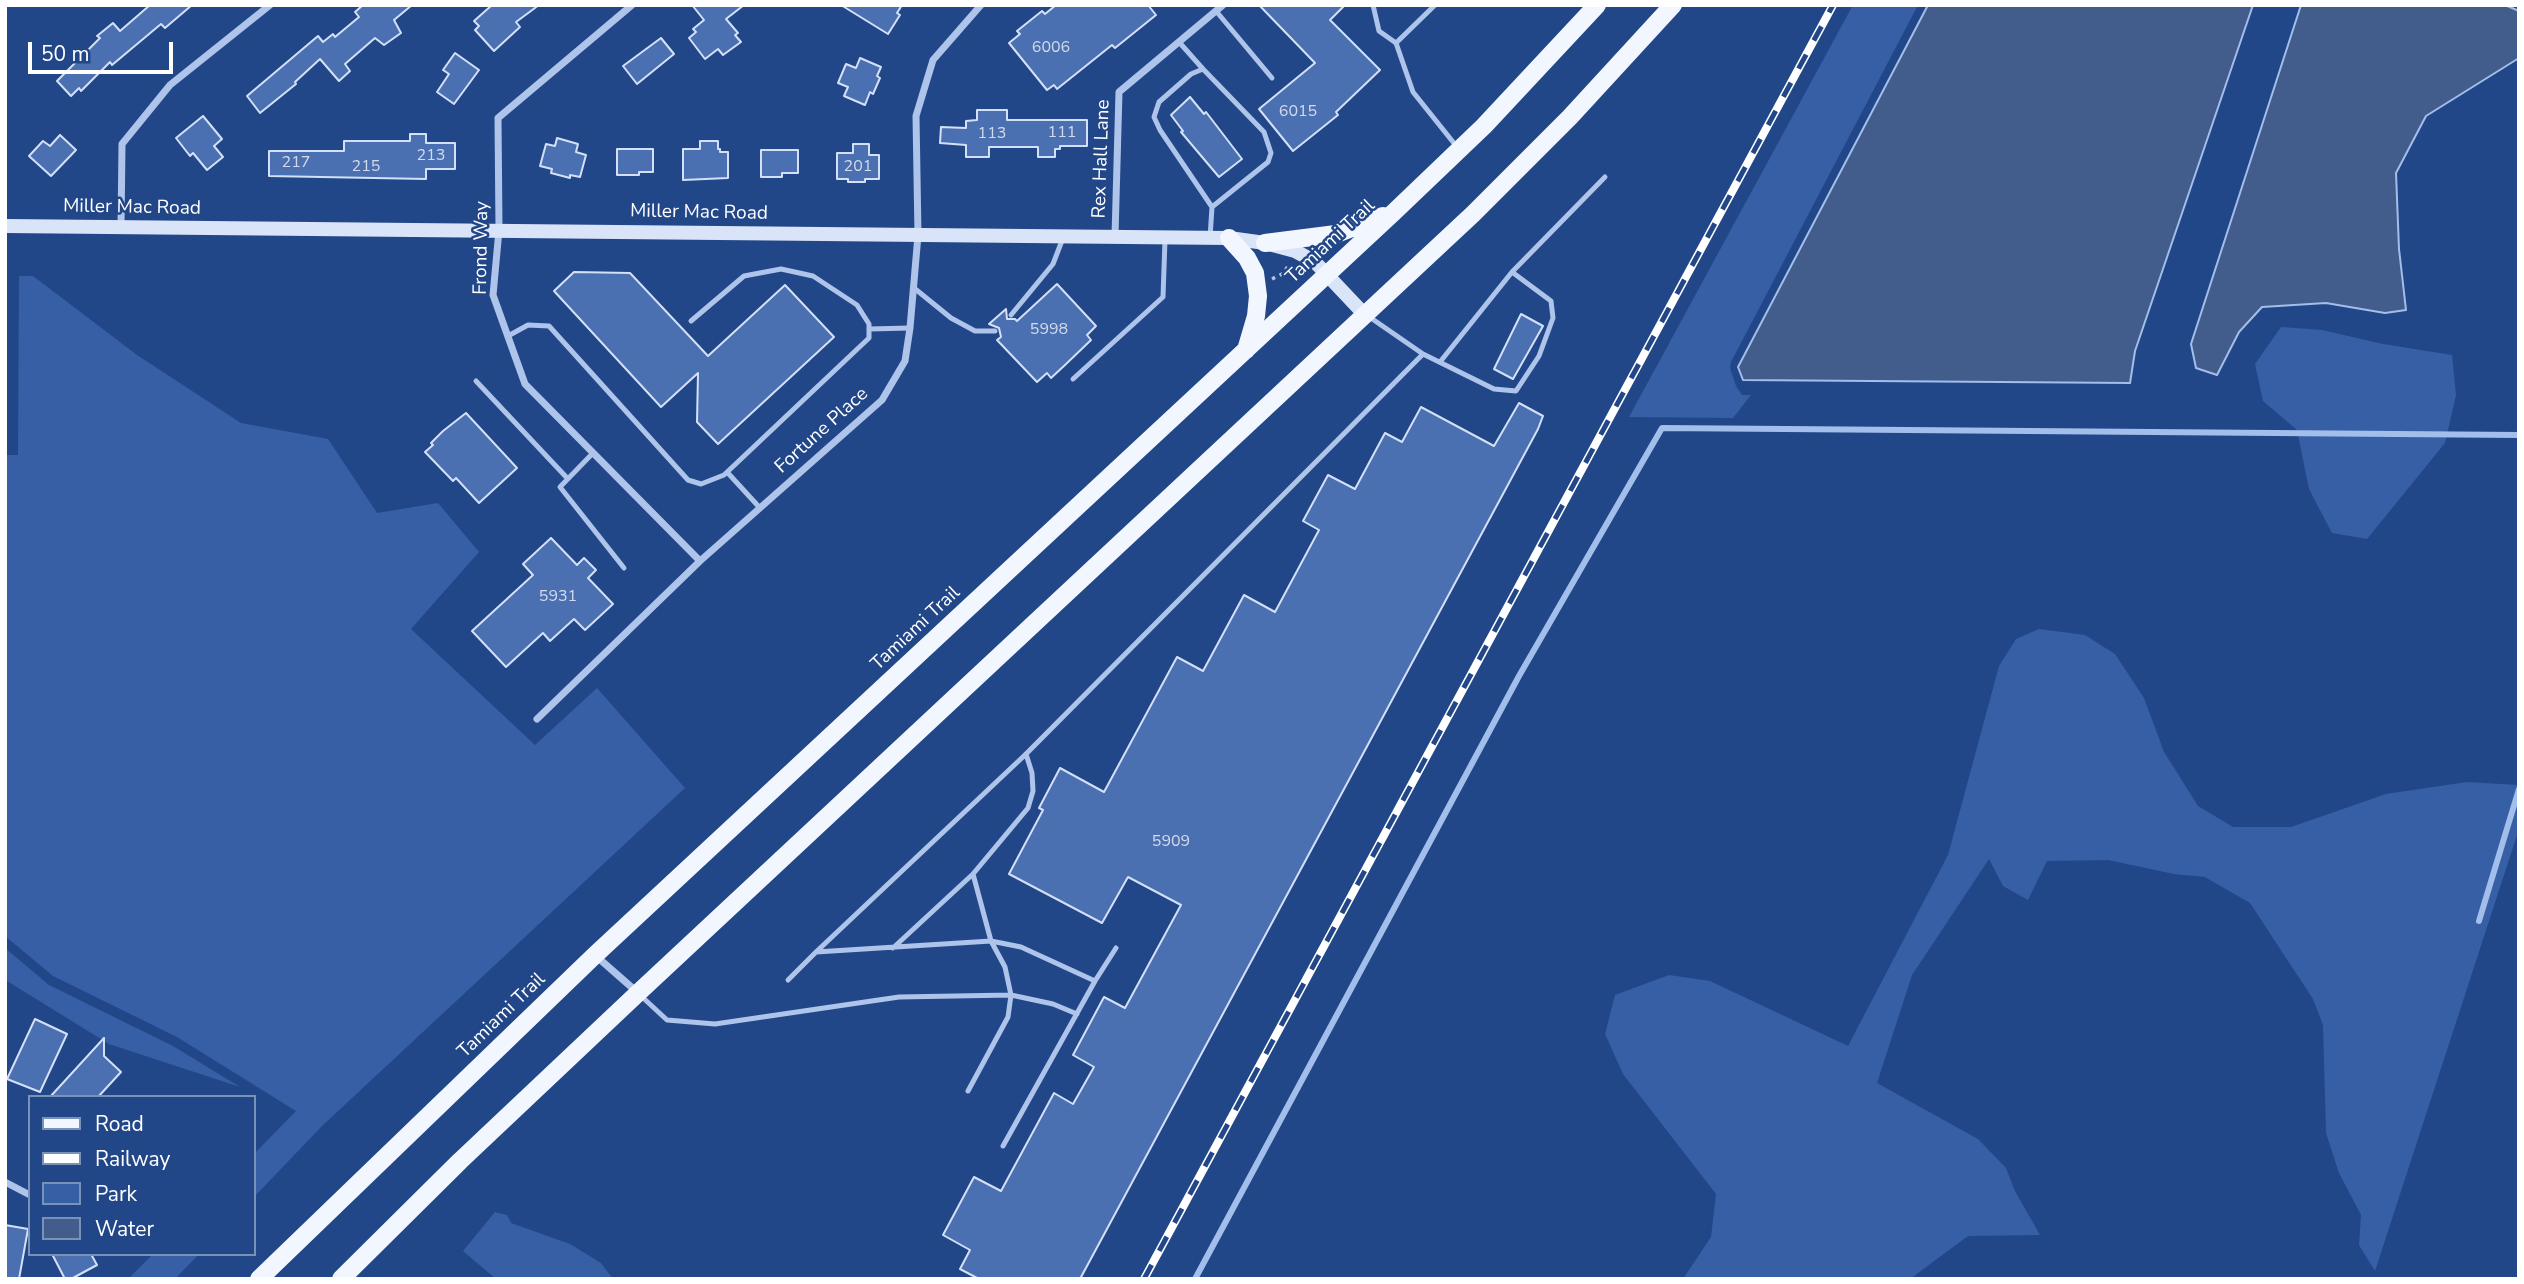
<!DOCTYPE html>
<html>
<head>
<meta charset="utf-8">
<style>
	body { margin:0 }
	#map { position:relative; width:2524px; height:1284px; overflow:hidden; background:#224789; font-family:"Nunito Sans",sans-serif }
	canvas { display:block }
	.frame { position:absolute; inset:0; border:7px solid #fff; pointer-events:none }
	.legend { position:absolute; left:28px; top:1095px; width:228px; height:161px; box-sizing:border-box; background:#224789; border:2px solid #7a91b8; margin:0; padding:9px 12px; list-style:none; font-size:21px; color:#fff }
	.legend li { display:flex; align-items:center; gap:14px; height:35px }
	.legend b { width:35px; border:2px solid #7a91b8 }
	.scale { position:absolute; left:28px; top:42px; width:145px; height:32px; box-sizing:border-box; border:4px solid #fff; border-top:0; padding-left:9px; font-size:21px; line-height:24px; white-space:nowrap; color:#fff; -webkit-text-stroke:5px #224789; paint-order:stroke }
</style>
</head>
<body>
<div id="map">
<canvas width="2524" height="1284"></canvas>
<div class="frame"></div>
<ul class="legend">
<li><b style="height:9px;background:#f2f6fe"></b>Road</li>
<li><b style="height:9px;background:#fff"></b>Railway</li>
<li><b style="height:19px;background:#365fa6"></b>Park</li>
<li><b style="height:19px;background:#425c8c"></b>Water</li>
</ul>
<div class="scale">50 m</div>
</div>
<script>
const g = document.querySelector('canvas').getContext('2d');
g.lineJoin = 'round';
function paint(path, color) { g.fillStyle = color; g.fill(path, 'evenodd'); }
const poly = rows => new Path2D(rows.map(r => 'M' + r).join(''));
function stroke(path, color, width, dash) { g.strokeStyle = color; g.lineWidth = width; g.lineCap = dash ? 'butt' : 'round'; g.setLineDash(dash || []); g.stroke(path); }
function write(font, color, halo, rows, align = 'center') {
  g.font = font + ' "Nunito Sans",sans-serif'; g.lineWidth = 5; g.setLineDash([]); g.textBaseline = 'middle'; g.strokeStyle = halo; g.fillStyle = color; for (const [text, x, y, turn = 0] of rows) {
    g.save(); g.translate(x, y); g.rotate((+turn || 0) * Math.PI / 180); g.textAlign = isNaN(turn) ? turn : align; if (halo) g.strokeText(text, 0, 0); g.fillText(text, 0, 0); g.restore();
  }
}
const green = poly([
	[1853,5,1918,5,1731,362,1730,368,1736,386,1742,395,1751,395,1733,418,1629,417],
	[19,276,33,276,137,355,241,423,328,439,377,513,438,503,479,552,411,629,535,745,597,688,685,788,322,1126,254,1197,254,1154,296,1111,177,1037,53,976,5,936,5,455,18,455],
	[2281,327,2322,330,2383,344,2452,355,2456,395,2445,443,2367,539,2332,533,2309,489,2297,430,2263,401,2255,364],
	[2039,629,2085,635,2115,654,2144,698,2164,752,2198,806,2233,827,2291,827,2386,794,2467,782,2519,785,2519,829,2375,1271,2359,1245,2361,1215,2339,1173,2326,1133,2323,1025,2313,999,2250,903,2205,877,2174,874,2108,860,2047,861,2028,900,2003,886,1989,859,1912,975,1877,1083,1978,1139,2006,1168,2015,1191,2040,1235,1968,1236,1910,1279,1681,1279,1685,1276,1711,1237,1716,1194,1623,1074,1605,1034,1615,995,1669,975,1710,981,1848,1046,1948,855,1999,666,2016,639],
	[5,948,49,985,173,1046,240,1087,109,1044,7,981],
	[495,1212,507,1215,511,1223,570,1244,601,1263,613,1279,496,1279,463,1251],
	[153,1254,199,1254,175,1279,128,1279]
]);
const water = poly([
	[1928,5,2253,5,2135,351,2130,383,1743,380,1738,367,1928,5],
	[2301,5,2505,5,2519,11,2519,58,2426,116,2396,173,2399,249,2406,310,2385,313,2326,303,2262,307,2239,332,2217,375,2196,368,2191,344,2301,5]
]);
const stream = poly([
	[2479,921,2519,789],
	[1195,1279,1519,676,1662,428,2519,435]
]);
const building = poly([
	[150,5,192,5,165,28,161,24,112,65,110,62,81,91,79,88,71,96,57,81,100,38,97,36,113,23,120,31,150,5],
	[363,5,412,5,394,20,401,33,384,45,375,38,345,64,350,71,339,81,320,59,295,82,296,84,260,113,247,96,318,36,323,42,333,34,335,37,359,17,355,12,363,5],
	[492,5,539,5,516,22,520,27,494,51,475,30,479,26,474,21,492,5],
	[692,5,744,5,726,19,738,33,735,35,741,42,723,55,718,49,705,59,689,38,696,32,693,29,704,20,692,5],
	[841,5,902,5,897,13,900,15,888,34,841,5],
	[1056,5,1148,5,1156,15,1115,48,1112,45,1057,89,1054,85,1047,90,1009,43,1020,34,1017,31,1042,11,1045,14,1056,5],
	[1259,5,1345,5,1330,20,1380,70,1336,112,1338,115,1293,151,1259,109,1315,63,1259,5],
	[661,38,674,54,637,84,623,66,661,38],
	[455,53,479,70,454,104,437,92,449,74,443,70,455,53],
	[860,58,881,67,877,76,880,78,873,94,870,92,865,105,844,96,848,87,838,83,846,64,856,68,860,58],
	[1190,97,1204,114,1206,112,1242,159,1219,177,1181,132,1183,131,1171,115,1190,97],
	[977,110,1007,110,1007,120,1087,120,1087,146,1060,146,1060,149,1055,149,1055,157,1038,157,1038,147,989,147,989,157,966,157,966,145,940,143,941,127,966,128,966,121,977,120,977,110],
	[203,116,222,139,214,146,223,157,207,170,193,153,190,156,176,138,203,116],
	[410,134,426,134,426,143,455,143,455,169,426,169,426,179,269,176,269,151,344,151,344,141,410,141,410,134],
	[60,135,76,150,51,176,29,156,43,141,50,146,60,135],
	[557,138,578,144,576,152,586,155,580,177,570,175,570,178,551,173,552,169,540,166,546,144,555,146,557,138],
	[700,141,718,141,718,149,720,149,720,152,728,152,728,178,683,180,683,149,700,149,700,141],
	[853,144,869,144,869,155,879,155,879,179,865,179,865,182,848,182,848,179,837,179,837,153,853,153,853,144],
	[617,149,653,149,653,172,639,172,639,175,617,175,617,149],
	[761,150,798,150,798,173,782,173,782,177,761,177,761,150],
	[574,272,630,273,708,356,785,285,834,337,718,444,697,422,698,373,661,407,554,291,574,272],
	[1057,284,1096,326,1087,335,1091,340,1065,365,1051,378,1047,373,1037,382,997,340,1001,337,999,328,989,324,1006,309,1007,319,1015,319,1017,321,1057,284],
	[1521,314,1543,326,1513,379,1494,369,1521,314],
	[1519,403,1543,416,1538,429,1080,1279,979,1279,960,1269,970,1250,943,1235,974,1177,1001,1191,1054,1093,1073,1104,1094,1067,1073,1055,1104,997,1125,1008,1181,905,1128,877,1102,923,1009,874,1043,810,1039,808,1060,768,1104,792,1177,657,1203,671,1244,595,1275,612,1319,530,1303,521,1328,475,1355,489,1385,433,1402,442,1421,407,1494,446,1519,403],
	[466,413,517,468,479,503,456,478,453,481,425,452,433,445,431,443,443,431,466,413],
	[551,538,577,565,584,558,596,570,588,578,613,604,585,630,574,619,550,641,543,633,506,667,472,631,533,575,523,564,551,538],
	[35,1019,67,1034,40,1092,7,1079,35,1019],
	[104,1038,104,1056,121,1072,98,1097,50,1097,104,1038],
	[5,1225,28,1229,19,1279,5,1279,5,1225],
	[52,1254,91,1254,97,1265,71,1279,65,1279,52,1254]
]);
const path = poly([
	[1272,279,1284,273,1289,264]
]);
const lane = poly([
	[1373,5,1379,31,1396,43,1435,5],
	[1216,11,1272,78],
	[1179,42,1203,69],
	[1396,43,1413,92,1457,147],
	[1210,238,1212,207,1160,130,1154,117,1159,102,1191,74,1203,69,1264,132,1271,153,1268,162,1212,207],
	[914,288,951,318,975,331,995,331],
	[1011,315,1053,264,1063,238],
	[869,329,910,328],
	[508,336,528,325,549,326,688,480,701,484,724,475,869,338,869,324,857,305,813,276,781,269,744,276,691,321],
	[1423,354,1494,389,1516,391,1539,356,1553,318,1551,301,1512,272],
	[1440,362,1512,272,1605,177],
	[1073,379,1163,297,1165,240],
	[476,381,568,479],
	[593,453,560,487,624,568],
	[727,472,760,508],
	[893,948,973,874],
	[788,980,816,952],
	[1095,981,1021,947,991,941,816,952,1026,754,1423,354,1368,316],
	[640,995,667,1020,715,1024,899,997,1011,995,1053,1004,1077,1014],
	[968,1091,1008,1017,1011,995,1005,967,991,941,973,874,1028,808,1033,791,1032,773,1026,754],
	[1003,1146,1095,981,1116,948]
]);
const street = poly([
	[632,5,498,118,499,230,493,295,525,384,700,561],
	[121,227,122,144,170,85,270,5],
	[1115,236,1119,92,1223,5],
	[537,719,700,561,882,400,905,361,910,328,918,235,916,116,933,60,981,5],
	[596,956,637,992],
	[5,1182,28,1194]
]);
const secondary = poly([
	[5,226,1229,238,1265,243,1295,251,1314,261,1365,315]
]);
const primary = poly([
	[1229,238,1247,258,1255,273,1258,296,1256,316,1246,350],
	[1265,243,1336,234,1383,216],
	[259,1279,595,955,1393,213,1484,126,1597,5],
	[341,1279,460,1161,638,993,1473,214,1570,117,1673,5]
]);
const rail = poly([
	[1144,1279,1833,5]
]);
const numberNames = [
	["6006",1051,48],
	["6015",1298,112],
	["111",1062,133],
	["113",992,134],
	["213",431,156],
	["217",296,163],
	["215",366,167],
	["201",858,167],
	["5998",1049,330],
	["5931",558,597],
	["5909",1171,842]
];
const streetNames = [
	["Rex Hall Lane",1102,159,-88],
	["Miller Mac Road",132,208,1],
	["Miller Mac Road",699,213,1],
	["Tamiami Trail",1331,242,-43],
	["Frond Way",482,248,-89],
	["Fortune Place",822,431,-42],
	["Tamiami Trail",916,629,-43],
	["Tamiami Trail",502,1016,-44]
];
paint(green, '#365fa6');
paint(water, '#425c8c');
stroke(water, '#a2beeb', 2);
stroke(stream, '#a2beeb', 6);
paint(building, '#4b70b1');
stroke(building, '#d3e0f8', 2);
stroke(path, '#aec4ea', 3.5, [3.5, 5]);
stroke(lane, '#aec4ea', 5);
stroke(street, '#aec4ea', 7);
stroke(secondary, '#d9e4f8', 14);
stroke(primary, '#f2f6fe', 18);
stroke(rail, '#fff', 8);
stroke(rail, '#224789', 5, [16]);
write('16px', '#d2dbec', null, numberNames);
write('19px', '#fff', '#224789', streetNames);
</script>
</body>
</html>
